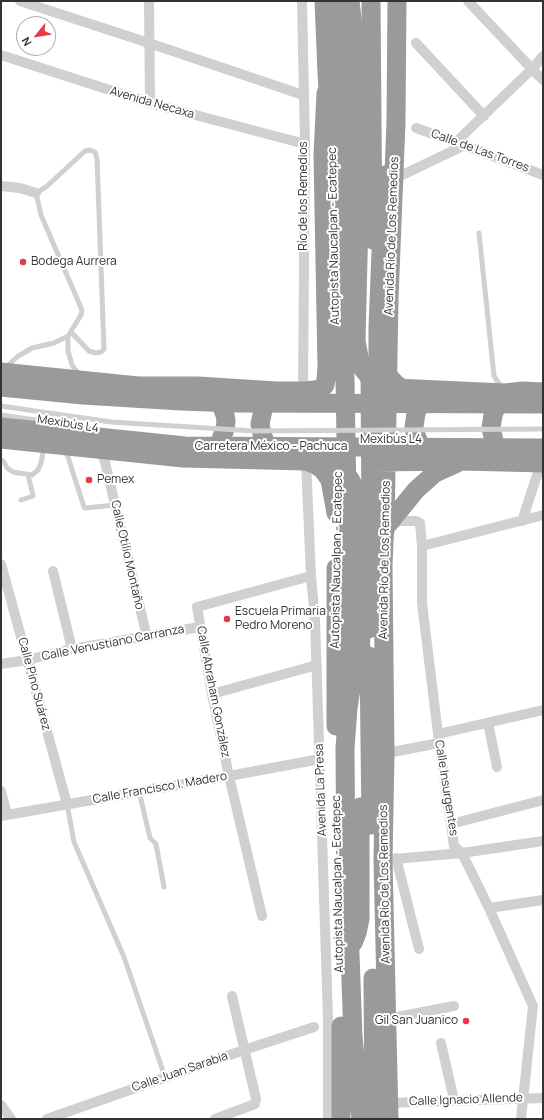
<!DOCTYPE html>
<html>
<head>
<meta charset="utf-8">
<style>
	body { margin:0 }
	#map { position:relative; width:544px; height:1120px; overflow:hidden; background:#fff; font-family:Manrope,sans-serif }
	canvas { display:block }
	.frame { position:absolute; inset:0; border:2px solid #333; pointer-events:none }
	.north { position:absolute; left:16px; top:16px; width:40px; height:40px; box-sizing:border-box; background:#fff; border:1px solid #adadad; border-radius:50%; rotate:240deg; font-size:11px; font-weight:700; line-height:16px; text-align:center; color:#333 }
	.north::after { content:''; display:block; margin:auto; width:14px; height:18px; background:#e63946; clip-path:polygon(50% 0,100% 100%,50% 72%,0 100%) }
</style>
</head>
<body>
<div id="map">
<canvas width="544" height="1120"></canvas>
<div class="frame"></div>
<div class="north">N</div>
</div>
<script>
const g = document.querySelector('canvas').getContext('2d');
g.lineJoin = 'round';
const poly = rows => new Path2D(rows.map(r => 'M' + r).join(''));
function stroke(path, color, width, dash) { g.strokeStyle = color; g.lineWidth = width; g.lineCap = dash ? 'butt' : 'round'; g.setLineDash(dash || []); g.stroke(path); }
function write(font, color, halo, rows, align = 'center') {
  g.font = font + ' Manrope,sans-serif'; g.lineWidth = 4; g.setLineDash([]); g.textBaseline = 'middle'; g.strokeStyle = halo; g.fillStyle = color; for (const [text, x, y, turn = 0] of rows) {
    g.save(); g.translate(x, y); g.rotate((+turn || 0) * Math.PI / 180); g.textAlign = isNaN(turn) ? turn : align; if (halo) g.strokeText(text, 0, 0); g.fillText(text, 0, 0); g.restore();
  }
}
const lane = poly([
	[479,233,494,376,502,388],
	[68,336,68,351,72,365,80,376],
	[5,368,17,357,32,348,54,343,68,336,81,315,82,310,41,215,36,193,46,187,85,151,90,150,95,152,97,158,104,349,101,352,96,353,89,351,71,332],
	[66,451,84,507,85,508,115,505],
	[1,460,4,462,7,468,13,472,32,475,38,470,41,463,44,447],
	[21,500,33,496,33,495,28,475],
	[139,791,150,838,156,844,164,887],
	[67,804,74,842,124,957,165,1077]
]);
const street = poly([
	[20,1,149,43,303,95],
	[149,1,150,103],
	[302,1,305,144,303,391],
	[468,1,532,69,543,80],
	[416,43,484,116],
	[1,55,150,103,305,144],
	[416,128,456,142,543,175],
	[456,142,532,69,543,56],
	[394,179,465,145],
	[1,186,20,188,36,193],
	[102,450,147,637],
	[306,461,311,576,315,620,328,1019,328,1119],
	[522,521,541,463],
	[391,525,400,521,416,521,420,523,422,546,422,603,438,734,454,846,462,853,489,908,533,1006,521,1119],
	[422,546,543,515],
	[1,564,67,804],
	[53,571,72,649],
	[1,664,27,660,72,649,200,627],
	[212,694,317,665],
	[488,723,497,767],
	[438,734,543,710],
	[382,754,439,743],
	[1,791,7,814],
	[1,816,229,776,320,759],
	[451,824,543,800],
	[396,858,419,949],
	[383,860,462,853,543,841],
	[489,908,543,900],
	[262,916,229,776,212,694,197,607,311,576],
	[387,1019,454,1006],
	[441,1043,454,1100],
	[388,1103,543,1098],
	[1,1105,11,1119],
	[47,1119,244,1050,314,1027],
	[215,1119,255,1104,256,1099,232,996]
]);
const highway = poly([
	[324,1,327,73,329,106],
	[340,1,340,73,347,500,351,689,348,708,345,748,346,888,350,954,353,1037,361,1119],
	[371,1,373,240],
	[1,372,138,386,198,386,276,391,307,391,321,389,325,385,326,379,327,367,323,155,326,93],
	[395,388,505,393,523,391,543,392],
	[276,391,269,399,263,410,260,424,262,434,266,444,271,453,277,459],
	[505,393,498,402,493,415,491,428,494,441,497,447,500,452,507,459],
	[1,439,183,458,306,461,316,465,323,470,330,480,336,513],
	[206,454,215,447,220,442,225,429,226,421,225,415,220,402,210,392],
	[432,457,424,450,420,445,415,433,414,427,416,413,419,407,426,399,433,394],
	[374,462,462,461,543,463],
	[385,528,416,490,435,473,457,463],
	[369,629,371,532,370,366],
	[369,656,371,825],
	[336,726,336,568],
	[353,943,357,933,360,919,360,807],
	[373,978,374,1119],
	[341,1119,341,1026],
	[389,1119,383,860,385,754,383,565,384,541,385,528,389,298,396,122,397,1]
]);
const laneBridge = poly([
	[1,406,111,422,254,431,543,429],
	[1,415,77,426]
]);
const highwayBridge = poly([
	[350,1,356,52,359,219,356,341,359,357,363,369,371,379,381,388,391,392,402,394,411,394],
	[384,175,378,328,378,353,379,362,385,373,397,385,406,391],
	[1,387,83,395,181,401,234,403,543,404],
	[1,427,185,446,543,448],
	[299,456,327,461,334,464,345,473,350,479,354,487,357,497,358,509,361,657,369,672]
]);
const markers = [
	[23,262,4,"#e63946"],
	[89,480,4,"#e63946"],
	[227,619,4,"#e63946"],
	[466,1021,4,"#e63946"]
];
const streetNames = [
	["Avenida Necaxa",152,103,16],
	["Calle de Las Torres",480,151,20],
	["Río de los Remedios",304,196,-90],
	["Autopista Naucalpan - Ecatepec",334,236,-91],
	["Avenida Río de Los Remedios",392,236,-88],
	["Mexibús L4",68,424,9],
	["Mexibús L4",391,440],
	["Carretera México - Pachuca",271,447],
	["Calle Otilio Montaño",127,555,77],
	["Autopista Naucalpan - Ecatepec",337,560,-89],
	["Avenida Río de Los Remedios",385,560,-89],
	["Calle Venustiano Carranza",113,643,-11],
	["Calle Pino Suárez",34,684,75],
	["Calle Abraham González",213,692,79],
	["Calle Francisco I. Madero",160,788,-10],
	["Calle Insurgentes",446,788,81],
	["Avenida La Presa",321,790,-92],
	["Autopista Naucalpan - Ecatepec",338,884,-91],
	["Avenida Río de Los Remedios",385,884,-91],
	["Calle Juan Sarabia",180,1072,-19],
	["Calle Ignacio Allende",466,1100,-2]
];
const poiNames = [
	["Bodega Aurrera",31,262],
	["Pemex",97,480],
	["Escuela Primaria",235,612],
	["Pedro Moreno",235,626],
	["Gil San Juanico",458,1021,"right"]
];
stroke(lane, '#d0d0d0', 5);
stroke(street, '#d0d0d0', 10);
stroke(highway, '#9a9a9a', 19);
stroke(laneBridge, '#d0d0d0', 5);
stroke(highwayBridge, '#9a9a9a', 19);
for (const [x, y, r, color] of markers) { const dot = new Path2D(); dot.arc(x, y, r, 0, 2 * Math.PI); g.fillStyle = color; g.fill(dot); stroke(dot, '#fff', 1.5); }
write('12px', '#333', '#fff', streetNames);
write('12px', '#333', '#fff', poiNames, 'left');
</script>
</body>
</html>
